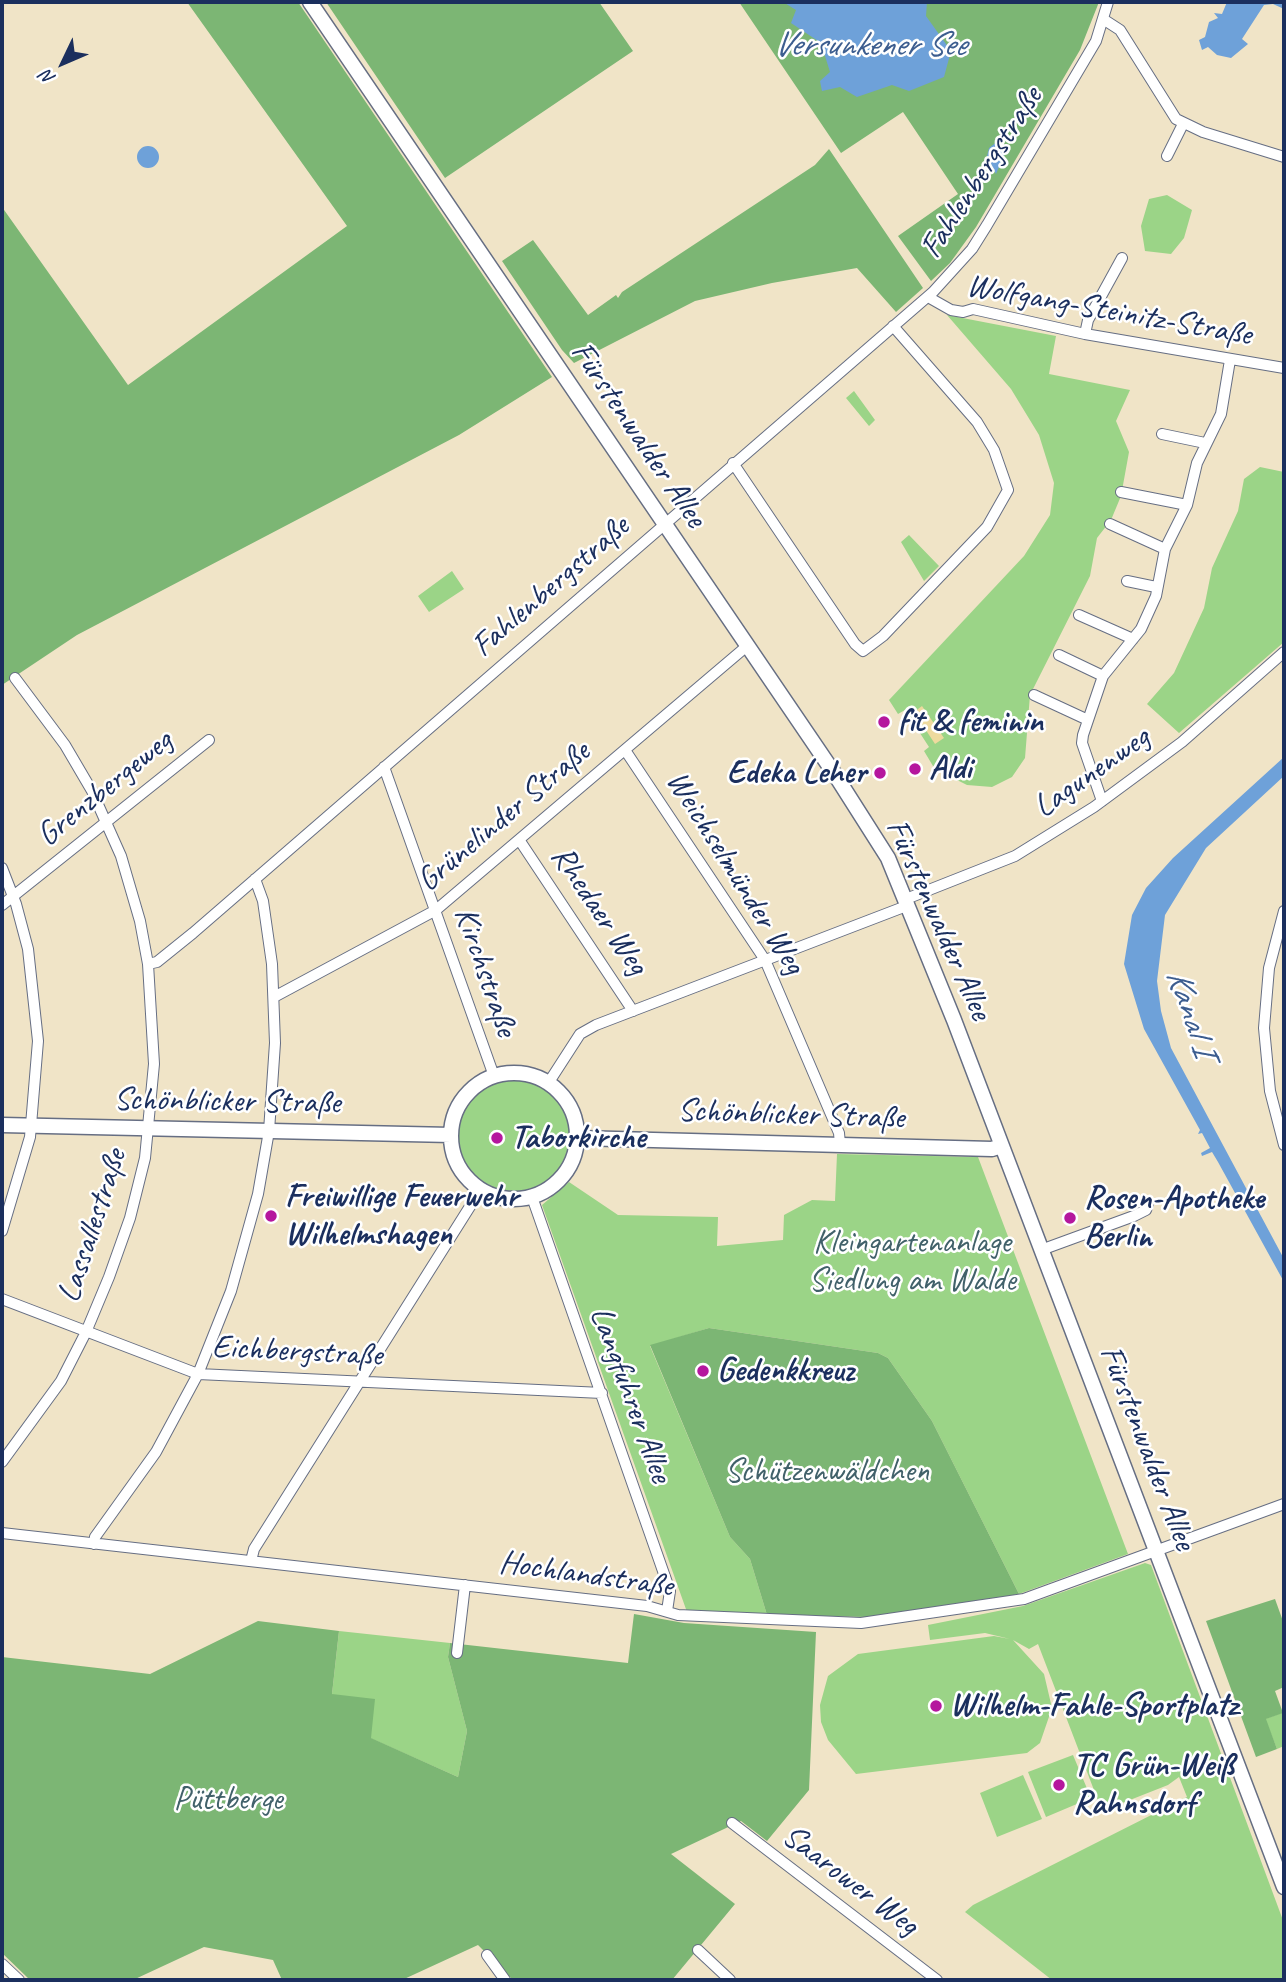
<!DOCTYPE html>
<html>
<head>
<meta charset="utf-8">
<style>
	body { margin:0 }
	#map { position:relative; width:1286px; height:1982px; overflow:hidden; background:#f0e4c7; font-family:Caveat,sans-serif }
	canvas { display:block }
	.frame { position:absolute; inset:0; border:4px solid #1b2f5e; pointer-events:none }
	.north { position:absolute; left:28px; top:28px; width:70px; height:70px; -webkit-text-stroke:5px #fff; paint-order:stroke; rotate:226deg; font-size:19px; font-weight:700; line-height:28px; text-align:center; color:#1b2f5e }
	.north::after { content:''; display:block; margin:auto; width:24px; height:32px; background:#1b2f5e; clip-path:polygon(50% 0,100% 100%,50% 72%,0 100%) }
</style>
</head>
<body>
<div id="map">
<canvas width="1286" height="1982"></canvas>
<div class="frame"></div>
<div class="north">N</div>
</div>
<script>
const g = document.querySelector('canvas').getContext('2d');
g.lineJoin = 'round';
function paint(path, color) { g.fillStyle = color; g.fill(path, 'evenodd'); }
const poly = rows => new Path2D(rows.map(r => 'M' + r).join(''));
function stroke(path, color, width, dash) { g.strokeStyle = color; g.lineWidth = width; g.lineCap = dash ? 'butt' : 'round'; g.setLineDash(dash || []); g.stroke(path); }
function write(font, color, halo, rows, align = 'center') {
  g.font = font + ' Caveat,sans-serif'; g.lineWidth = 5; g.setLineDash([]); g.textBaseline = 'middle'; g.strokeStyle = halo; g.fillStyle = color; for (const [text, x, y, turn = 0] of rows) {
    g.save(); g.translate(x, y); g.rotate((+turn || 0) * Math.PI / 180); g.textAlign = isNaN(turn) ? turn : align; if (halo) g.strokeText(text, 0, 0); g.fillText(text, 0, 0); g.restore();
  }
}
const green = poly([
	[1167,195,1192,210,1184,238,1171,254,1145,251,1141,226,1149,199],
	[947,315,1056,336,1049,374,1130,390,1116,421,1129,452,1121,496,1111,520,1097,538,1090,576,1030,695,1025,758,1012,777,992,787,967,785,951,777,939,765,933,766,924,751,929,747,905,710,898,714,889,700,1024,556,1050,515,1054,483,1039,435,1011,389],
	[854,391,875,420,869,426,846,398],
	[1260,467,1284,472,1284,642,1179,733,1147,704,1174,673,1204,608,1212,568,1238,511,1244,479],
	[909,535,939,566,924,581,901,542],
	[452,571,464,589,429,612,418,596],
	'457 1136a57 57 0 1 1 114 0a57 57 0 1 1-114 0Z',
	[837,1154,978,1157,1128,1554,1019,1594,932,1421,888,1358,878,1353,709,1328,650,1346,730,1537,750,1559,767,1615,687,1612,542,1205,569,1182,618,1215,718,1217,717,1246,783,1240,784,1215,812,1200,835,1201],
	[1145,1563,1151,1565,1284,1923,1284,1980,1052,1980,965,1912,973,1905,1187,1797,1179,1777,1168,1785,1102,1811,1038,1644,1029,1649,1013,1640,1044,1674,1052,1708,1040,1743,1027,1753,856,1774,828,1740,821,1722,820,1705,828,1676,858,1654,994,1636,1010,1639,985,1633,930,1640,928,1625,1023,1606],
	[339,1631,450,1643,448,1657,467,1731,458,1777,370,1738,332,1694],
	[1284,1712,1284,1746,1277,1749,1265,1719],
	[1073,1755,1091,1798,1046,1817,1028,1772],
	[1023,1775,1042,1819,997,1837,980,1793]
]);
const forest = poly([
	[187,2,298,2,552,377,459,435,77,635,2,685,2,207,128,385,347,226],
	[326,2,599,2,633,51,445,178],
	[739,2,1099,2,1080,50,976,227,950,263,931,281,898,236,958,194,903,112,841,153],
	[829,149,923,288,896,312,857,268,772,283,695,301,574,363,562,350,502,261,533,240,588,315,616,295,618,298,622,292,815,165],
	[709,1328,878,1353,888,1358,932,1421,1019,1594,920,1613,867,1617,767,1615,750,1559,730,1537,650,1345],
	[1275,1599,1284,1624,1284,1687,1275,1691,1283,1713,1266,1719,1277,1749,1256,1757,1206,1621],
	[634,1614,684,1623,816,1632,809,1790,767,1841,741,1821,671,1854,735,1904,672,1980,513,1980,478,1945,402,1980,282,1980,273,1960,204,1947,133,1980,30,1980,2,1953,2,1657,150,1674,258,1621,339,1631,332,1694,375,1699,371,1738,458,1777,467,1731,448,1657,450,1643,628,1663]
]);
const sand = poly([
	[922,706,944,738,935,744,914,712]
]);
const water = poly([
	[783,2,927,2,926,16,951,51,944,77,909,91,892,85,857,97,840,87,822,91,820,81,830,72,821,43,791,23,796,10],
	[1227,2,1284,2,1284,9,1273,4,1264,5,1242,39,1248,44,1231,58,1217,55,1208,47,1202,50,1199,40,1205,37,1209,22,1218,18,1214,13,1222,14],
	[998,141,1005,153,996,174,987,156,989,148],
	'137 157a11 11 0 1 1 22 0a11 11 0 1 1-22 0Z',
	[1284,757,1284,776,1206,848,1165,915,1157,981,1161,1011,1171,1048,1284,1259,1284,1282,1218,1162,1212,1152,1202,1156,1201,1153,1210,1148,1202,1133,1198,1134,1200,1130,1144,1029,1124,964,1132,915,1146,888,1173,858]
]);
const street = poly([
	[1103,19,1120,30,1176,119,1203,132,1284,157],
	[1167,156,1183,124],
	[928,297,951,310,963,312,973,309,1085,334,1284,368],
	[1085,334,1088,320,1122,258],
	[1162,434,1205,443],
	[733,463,855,644,863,651,883,636,987,527,1008,490,994,450,977,422,893,326],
	[1121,492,1187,505],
	[1110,524,1165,549],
	[1127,581,1156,587],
	[1079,615,1133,639],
	[1059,655,1103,676],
	[1034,695,1088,720],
	[625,750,765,960,839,1133,840,1144],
	[384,767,494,1076],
	[1102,801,1082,743,1083,735,1103,676,1141,629,1156,596,1165,549,1187,505,1197,463,1221,414,1230,360],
	[520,841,633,1011],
	[2,868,16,904,28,949,38,1041,30,1137,2,1231],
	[906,899,1015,856,1094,807,1182,742,1284,652],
	[2,905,209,740],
	[1284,911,1269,968,1264,1028,1270,1091,1284,1145],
	[148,964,157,962,193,933,933,292,972,249,987,225,1096,41,1108,2],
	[274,997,436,910,747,646],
	[549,1082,580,1034,596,1025,909,905],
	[532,1197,670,1591,667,1611],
	[1041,1250,1134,1216,1146,1210,1148,1204],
	[2,1299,198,1374,602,1393],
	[2,1462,61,1381,86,1332,109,1277,130,1218,145,1158,154,1064,148,964,140,921,121,856,92,791,65,745,15,678],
	[2,1533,647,1606,678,1615,861,1623,1024,1599,1284,1504],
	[94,1544,95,1537,156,1452,198,1374,231,1291,258,1194,269,1131,275,1043,272,964,263,901,255,879],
	[251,1561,254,1549,481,1189],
	[457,1653,465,1585],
	[732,1823,937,1980],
	[698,1950,730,1980],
	[487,1955,505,1980],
	[2,1964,19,1980]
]);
const secondary = poly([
	[310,2,834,773,888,858,954,1020,1284,1887],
	'451 1136a63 63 0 1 1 126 0a63 63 0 1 1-126 0Z',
	[2,1125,451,1135],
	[578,1138,992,1149,1001,1146]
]);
const markers = [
	[884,722,7,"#b5179e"],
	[915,769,7,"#b5179e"],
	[880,773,7,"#b5179e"],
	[497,1138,7,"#b5179e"],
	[271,1216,7,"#b5179e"],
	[1070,1218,7,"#b5179e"],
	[703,1371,7,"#b5179e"],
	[936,1706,7,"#b5179e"],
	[1059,1785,7,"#b5179e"]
];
const streetNames = [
	["Fahlenbergstraße",982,173,-57],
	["Wolfgang-Steinitz-Straße",1109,311,10],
	["Fürstenwalder Allee",638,435,56],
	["Fahlenbergstraße",551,587,-41],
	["Lagunenweg",1092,773,-35],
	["Grenzbergeweg",105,789,-39],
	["Grünelinder Straße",504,817,-40],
	["Weichselmünder Weg",735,873,58],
	["Rhedaer Weg",599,911,56],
	["Fürstenwalder Allee",938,920,66],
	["Kirchstraße",485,972,71],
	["Schönblicker Straße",227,1102,1],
	["Schönblicker Straße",791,1115,2],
	["Lassallestraße",93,1226,-72],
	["Eichbergstraße",297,1352,3],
	["Langfuhrer Allee",630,1395,70],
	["Fürstenwalder Allee",1147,1448,69],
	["Hochlandstraße",586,1575,8],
	["Saarower Weg",850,1881,37]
];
const poiNames = [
	["fit & feminin",898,722],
	["Aldi",929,769],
	["Edeka Leher",866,773,"right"],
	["Taborkirche",511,1138],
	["Freiwillige Feuerwehr",285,1197],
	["Wilhelmshagen",285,1235],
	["Rosen-Apotheke",1084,1199],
	["Berlin",1084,1237],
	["Gedenkkreuz",717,1371],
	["Wilhelm-Fahle-Sportplatz",950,1706],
	["TC Grün-Weiß",1073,1766],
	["Rahnsdorf",1073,1804]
];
const parkNames = [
	["Kleingartenanlage",912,1243],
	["Siedlung am Walde",912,1281],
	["Schützenwäldchen",827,1472],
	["Püttberge",228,1800]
];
const waterNames = [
	["Versunkener See",869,46],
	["Kanal I",1190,1013,71]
];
paint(green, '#9bd487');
paint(forest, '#7cb674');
paint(sand, '#eeda9e');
paint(water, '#6ea1d9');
stroke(street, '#666e83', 12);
stroke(secondary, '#666e83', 17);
stroke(street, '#fff', 10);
stroke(secondary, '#fff', 14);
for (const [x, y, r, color] of markers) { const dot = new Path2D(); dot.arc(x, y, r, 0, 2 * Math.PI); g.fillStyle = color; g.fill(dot); stroke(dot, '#fff', 2.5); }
write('33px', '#1b2f5e', '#fff', streetNames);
write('bold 33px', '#1b2f5e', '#fff', poiNames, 'left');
write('33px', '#41616a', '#fff', parkNames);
write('italic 35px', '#3c5d8f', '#fff', waterNames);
</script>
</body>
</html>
